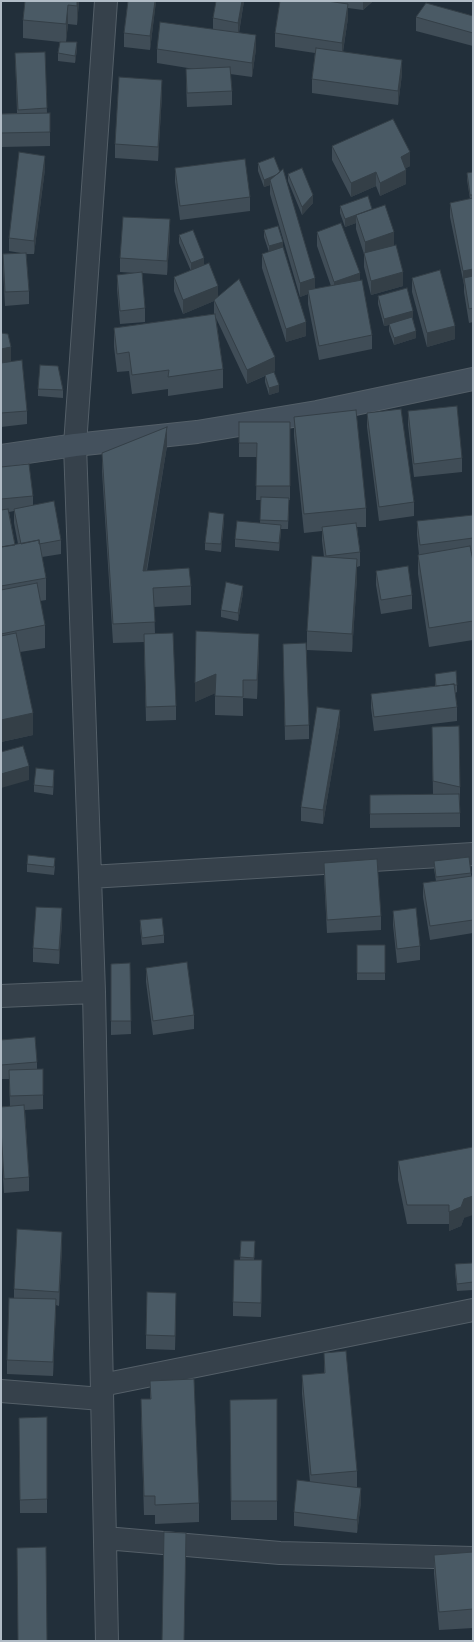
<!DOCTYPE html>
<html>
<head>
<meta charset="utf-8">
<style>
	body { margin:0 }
	#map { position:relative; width:474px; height:1642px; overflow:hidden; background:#222f3a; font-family:Overpass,sans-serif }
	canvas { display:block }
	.frame { position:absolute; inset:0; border:2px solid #b1bcc6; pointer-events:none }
</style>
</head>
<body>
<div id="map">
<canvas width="474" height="1642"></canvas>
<div class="frame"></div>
</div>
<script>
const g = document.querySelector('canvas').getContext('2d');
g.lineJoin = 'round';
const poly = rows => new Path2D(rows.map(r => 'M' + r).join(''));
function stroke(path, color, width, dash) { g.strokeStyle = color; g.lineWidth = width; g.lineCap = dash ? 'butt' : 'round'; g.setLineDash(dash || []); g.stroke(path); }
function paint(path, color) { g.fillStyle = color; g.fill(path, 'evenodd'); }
const street = poly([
	[106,1,75,445,94,992,107,1641],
	[90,877,473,854],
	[1,996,94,992],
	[102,1385,473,1310],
	[1,1391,102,1399],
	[105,1538,280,1553,473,1558]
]);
const secondary = poly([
	[1,456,75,445,197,432,317,412,473,379]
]);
const wall = poly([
	[25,1,79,1,77,25,68,24,66,42,77,49,75,63,58,61,58,53,60,42,23,38,23,20],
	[128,1,156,1,150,50,124,47,124,33],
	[244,1,239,33,256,49,252,77,230,74,232,91,232,105,187,107,186,83,186,69,194,69,157,63,157,49,213,29,213,18],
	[280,1,372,1,372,2,363,10,348,8,348,18,343,52,402,74,398,105,312,93,312,79,315,53,275,47,275,33],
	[473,16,473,46,416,31,416,17],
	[45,52,47,113,50,132,50,146,1,147,1,114,17,113,15,53],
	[162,94,158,161,115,158,115,144],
	[332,146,410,166,406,168,406,184,380,196,376,186,351,197,332,160],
	[274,157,315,289,331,286,317,246,317,232,360,281,372,335,372,349,319,360,308,304,308,294,300,297,270,194,270,185,264,187,258,171,258,163],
	[175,168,250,197,250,211,180,220,175,182],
	[45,169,34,254,26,254,29,291,29,304,5,306,3,268,3,254,21,253,9,251,9,238],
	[473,172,473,322,469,323,464,292,464,285,450,217,450,203,470,199,467,180,467,173],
	[288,174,313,203,302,215,288,181],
	[340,206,372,209,394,246,403,286,371,295,364,267,364,254,356,229,356,223,345,227,340,213],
	[264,230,283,247,306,336,286,342,262,268,262,254,269,252,264,237],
	[170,233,167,275,142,273,145,308,145,322,120,324,117,289,117,275,135,273,120,272,120,258],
	[179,235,204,265,191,271,179,243],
	[174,277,218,296,275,371,272,372,279,392,269,395,265,382,265,376,247,384,216,318,223,369,223,388,168,396,168,389,132,394,129,371,117,372,114,347,114,328,214,314,214,301,183,314,174,291],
	[412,278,455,339,427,347,412,292],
	[378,296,413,319,416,338,394,345,389,331,389,325,384,326,378,304],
	[1,333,11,361,6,362,27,411,27,424,1,427],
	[38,389,63,390,63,398,38,396],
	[408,411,462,458,462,472,414,477,408,425],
	[367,413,414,502,414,516,379,521,367,427],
	[294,417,366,508,366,527,357,527,360,552,360,566,357,567,357,578,352,652,307,650,307,631,324,557,322,541,322,531,304,533,294,436],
	[239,422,290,422,290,500,289,500,288,529,281,529,279,551,235,547,235,539,260,523,261,500,256,500,257,457,239,457],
	[167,446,147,571,191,586,191,605,154,607,155,633,176,706,176,720,146,721,144,642,113,643,102,472,102,453],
	[1,467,33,496,33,505,61,540,61,554,42,557,46,578,46,600,40,601,45,625,45,648,20,652,33,735,1,742],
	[14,511,14,523,18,544,15,545,9,512],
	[473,518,473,552,471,552,473,561,473,640,429,647,418,574,418,555,419,555,417,535,417,521],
	[224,521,221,552,205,550,205,543],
	[376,571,412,595,412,609,381,614,376,585],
	[243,593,238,621,221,617,221,610],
	[283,644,309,725,309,739,285,740],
	[259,652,257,699,243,698,243,716,215,715,215,693,195,702],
	[435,674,457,685,457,692,455,693,457,707,457,721,374,731,371,708,371,694,435,686],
	[340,724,323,824,301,821,301,807],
	[432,741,460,787,460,827,370,828,370,795,433,794],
	[54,778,53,795,34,792,34,785],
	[434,861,471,873,471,876,473,882,473,933,430,940,423,897,423,883,436,881,434,869],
	[324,863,381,916,381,930,327,933,324,877],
	[27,864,55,866,54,875,27,872],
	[393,911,420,946,420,960,397,963,393,925],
	[140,920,164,935,164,943,142,945,140,928],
	[62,922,59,964,33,962,33,948],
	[357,945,385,945,385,980,357,980],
	[130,963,131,1034,111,1035,111,964],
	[146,968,194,1015,194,1029,153,1035,146,982],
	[1,1040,37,1062,37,1069,43,1069,43,1109,25,1110,29,1177,29,1191,4,1193,1,1143,1,1107,10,1106,9,1079,1,1079],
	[398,1161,464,1218,461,1226,449,1231,449,1224,407,1224,398,1180],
	[241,1241,255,1249,254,1260,262,1274,261,1317,233,1316,233,1302,240,1260],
	[62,1246,59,1306,56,1305,53,1376,7,1374,7,1360,14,1298,14,1289],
	[473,1263,473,1290,457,1291,455,1272,455,1264],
	[176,1307,175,1350,146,1349,146,1335],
	[324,1353,357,1471,357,1487,361,1502,357,1533,294,1526,294,1512,310,1482,302,1394,302,1375,324,1373],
	[150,1381,199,1503,199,1522,155,1524,155,1515,144,1515,141,1418,141,1399,150,1399],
	[277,1399,277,1520,231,1520,230,1400],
	[47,1417,47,1513,20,1513,19,1418],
	[473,1552,473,1628,439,1630,434,1574,434,1555]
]);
const shadedWall = poly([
	[77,1,79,1,77,25],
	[155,1,156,1,150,50,150,36],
	[242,1,244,1,238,37,238,23],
	[363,1,372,1,372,2,363,10],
	[348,4,348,18,342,57,342,43],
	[68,5,68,24,66,42,66,24],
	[256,35,256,49,252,77,252,63],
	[77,42,77,49,75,63,75,56],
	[402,60,402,74,398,105,398,91],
	[162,80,162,94,158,161,158,147],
	[410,152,410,166,401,171,401,157],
	[45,156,45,169,34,254,34,241],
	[406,170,406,184,380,196,380,183],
	[376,172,376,186,351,197,351,183],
	[281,173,270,180,270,185,264,187,264,180],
	[313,195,313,203,302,215,302,207],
	[356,215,356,223,345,227,345,219],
	[170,219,170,233,167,275,167,261],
	[394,232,394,246,365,256,365,242],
	[283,242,283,250,269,254,269,246],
	[204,258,204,265,191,271,191,263],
	[473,269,473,283,464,278,463,285,463,271],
	[403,272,403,286,371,295,371,281],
	[360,273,360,287,334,296,334,282],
	[315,278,315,292,308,290,308,294,300,297,300,283],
	[218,286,218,300,214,300,214,301,183,314,183,300],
	[413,311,413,319,384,326,384,319],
	[306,322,306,336,286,342,286,329],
	[455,326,455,339,427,347,427,333],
	[416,331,416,338,394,345,394,338],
	[11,347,11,361,1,363,1,349],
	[275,357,275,371,247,384,247,370],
	[279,385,279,392,269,395,269,388],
	[167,427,167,446,143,590,143,571],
	[224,514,224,521,221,552,221,544],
	[281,525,281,533,279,551,279,543],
	[357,559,357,578,352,652,352,634],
	[243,586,243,593,238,621,238,613],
	[259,634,259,652,257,699,257,680],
	[216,674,216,693,195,702,195,683],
	[340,710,340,724,323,824,323,810],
	[33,713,33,735,1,742,1,720],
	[29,766,29,780,1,788,1,774],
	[54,770,54,778,53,795,53,787],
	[62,908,62,922,59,964,59,950],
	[473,1196,473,1215,464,1218,461,1226,449,1231,449,1212,464,1199],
	[62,1232,62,1246,59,1306,59,1292],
	[262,1260,262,1274,261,1317,261,1303],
	[176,1293,176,1307,175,1350,175,1336],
	[56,1299,56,1313,53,1376,53,1362],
	[361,1488,361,1502,357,1533,357,1520]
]);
const building = poly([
	[25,1,77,1,77,6,68,5,66,24,23,20,25,1],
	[128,1,155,1,150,36,124,33,128,1],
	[216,1,242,1,238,23,213,18,216,1],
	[280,1,327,1,348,4,342,43,275,33,280,1],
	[426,3,473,16,473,33,416,17,426,3],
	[160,22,256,35,252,63,157,49,160,22],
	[60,42,77,42,75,56,58,53,60,42],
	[316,48,402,60,398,91,312,79,316,48],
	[45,52,47,108,18,110,15,53,45,52],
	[230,67,232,91,187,93,186,69,230,67],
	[119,77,162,80,158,147,115,144,119,77],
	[50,113,50,132,1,133,1,114,50,113],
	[393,119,410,152,401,157,406,170,380,183,376,172,351,183,332,146,393,119],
	[19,152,45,156,34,241,9,238,19,152],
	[274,157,280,172,276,175,264,180,258,163,274,157],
	[245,159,250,197,180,206,175,168,245,159],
	[302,168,313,195,302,207,288,174,302,168],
	[283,169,315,278,300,283,270,180,283,169],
	[473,172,473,195,470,195,467,173,473,172],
	[368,196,372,209,345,219,340,206,368,196],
	[473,198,473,269,463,271,450,203,473,198],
	[385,205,394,232,365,242,356,215,385,205],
	[123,217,170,219,167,261,120,258,123,217],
	[341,223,360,273,334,282,317,232,341,223],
	[278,226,283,242,269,246,264,230,278,226],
	[193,230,204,258,191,263,179,235,193,230],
	[396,245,403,272,371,281,364,253,396,245],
	[283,247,306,322,286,329,262,254,283,247],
	[26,253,29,291,5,292,3,254,26,253],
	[209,263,218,286,183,300,174,277,209,263],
	[440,270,455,326,427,333,412,278,440,270],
	[142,272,145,308,120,311,117,275,142,272],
	[473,276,473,308,469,309,464,278,473,276],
	[239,279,275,357,247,370,214,300,239,279],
	[362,280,372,335,319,346,308,290,362,280],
	[407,288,413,311,384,319,378,296,407,288],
	[215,314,223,369,168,377,169,370,132,375,129,352,117,354,114,328,215,314],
	[412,317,416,331,394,338,389,324,412,317],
	[1,333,8,334,11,347,1,349,1,333],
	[22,360,27,411,1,413,1,363,22,360],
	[40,365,58,366,63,390,38,389,40,365],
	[274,372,279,385,269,388,265,375,274,372],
	[457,406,462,458,414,464,408,411,457,406],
	[401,409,414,502,379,507,367,413,401,409],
	[356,410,366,508,304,514,294,417,356,410],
	[239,422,290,422,290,486,256,486,257,443,239,443,239,422],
	[167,427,143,571,189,568,191,586,153,588,155,622,113,624,102,453,167,427],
	[29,464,33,496,1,499,1,467,29,464],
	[261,497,289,498,288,521,260,520,261,497],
	[54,501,61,540,39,544,39,540,21,544,14,509,54,501],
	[8,509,15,545,1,547,1,510,8,509],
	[209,512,224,514,221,544,205,543,209,512],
	[473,515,473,538,420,545,417,521,473,515],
	[237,521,281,525,279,543,235,539,237,521],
	[356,523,360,552,326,556,322,527,356,523],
	[39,540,46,578,1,586,1,547,39,540],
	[470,546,473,561,473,621,429,628,418,555,470,546],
	[312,556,357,559,352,634,307,631,312,556],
	[408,566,412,595,381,600,376,571,408,566],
	[226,582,243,586,238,613,221,610,226,582],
	[37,583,45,625,1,634,1,590,37,583],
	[196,631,259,634,257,680,243,680,243,697,215,696,216,674,195,683,196,631],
	[16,633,33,713,1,720,1,636,16,633],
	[173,633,176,706,146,707,144,634,173,633],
	[306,643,309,725,285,726,283,644,306,643],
	[456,671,457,685,454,685,454,684,436,686,435,674,456,671],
	[454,684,457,707,374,717,371,694,454,684],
	[317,707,340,710,323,810,301,807,317,707],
	[459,726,460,787,433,781,432,727,459,726],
	[23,746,29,766,1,774,1,752,23,746],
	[36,768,54,770,53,787,34,785,36,768],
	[459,794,460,813,370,814,370,795,459,794],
	[28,855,55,858,54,867,27,864,28,855],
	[469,857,471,873,436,877,434,861,469,857],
	[377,859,381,916,327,920,324,863,377,859],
	[472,876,473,882,473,920,430,926,423,883,472,876],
	[36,907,62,908,59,950,33,948,36,907],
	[416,908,420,946,397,949,393,911,416,908],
	[162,918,164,935,142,938,140,920,162,918],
	[357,945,385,945,385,973,357,973,357,945],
	[187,962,194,1015,153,1021,146,968,187,962],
	[130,963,131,1021,111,1021,111,964,130,963],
	[35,1037,37,1062,1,1065,1,1040,35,1037],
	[43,1069,43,1095,10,1096,9,1070,43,1069],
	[24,1105,29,1177,4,1179,1,1129,1,1107,24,1105],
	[473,1147,473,1196,464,1199,461,1207,449,1212,449,1205,407,1205,398,1161,473,1147],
	[17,1229,62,1232,59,1292,14,1289,17,1229],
	[241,1241,255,1241,254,1258,240,1257,241,1241],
	[234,1260,262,1260,261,1303,233,1302,234,1260],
	[473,1263,473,1282,457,1284,455,1264,473,1263],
	[147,1292,176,1293,175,1336,146,1335,147,1292],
	[9,1298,56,1299,53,1362,7,1360,9,1298],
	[346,1351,357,1471,311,1475,302,1375,325,1373,324,1353,346,1351],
	[194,1379,199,1503,155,1505,155,1496,144,1496,141,1399,151,1399,150,1381,194,1379],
	[277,1399,277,1501,231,1501,230,1400,277,1399],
	[47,1417,47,1499,20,1500,19,1418,47,1417],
	[297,1480,361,1488,357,1520,294,1512,297,1480],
	[164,1532,186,1533,184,1641,162,1641,164,1532],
	[46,1547,47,1641,18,1641,17,1548,46,1547],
	[473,1552,473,1609,439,1612,434,1555,473,1552]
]);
stroke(street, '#545f68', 24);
stroke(secondary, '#545f68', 24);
stroke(street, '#36414b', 22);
stroke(secondary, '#44515d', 22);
paint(wall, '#404d57');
paint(shadedWall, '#343f47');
paint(building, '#4a5a65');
stroke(building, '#343f47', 1);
</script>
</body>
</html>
